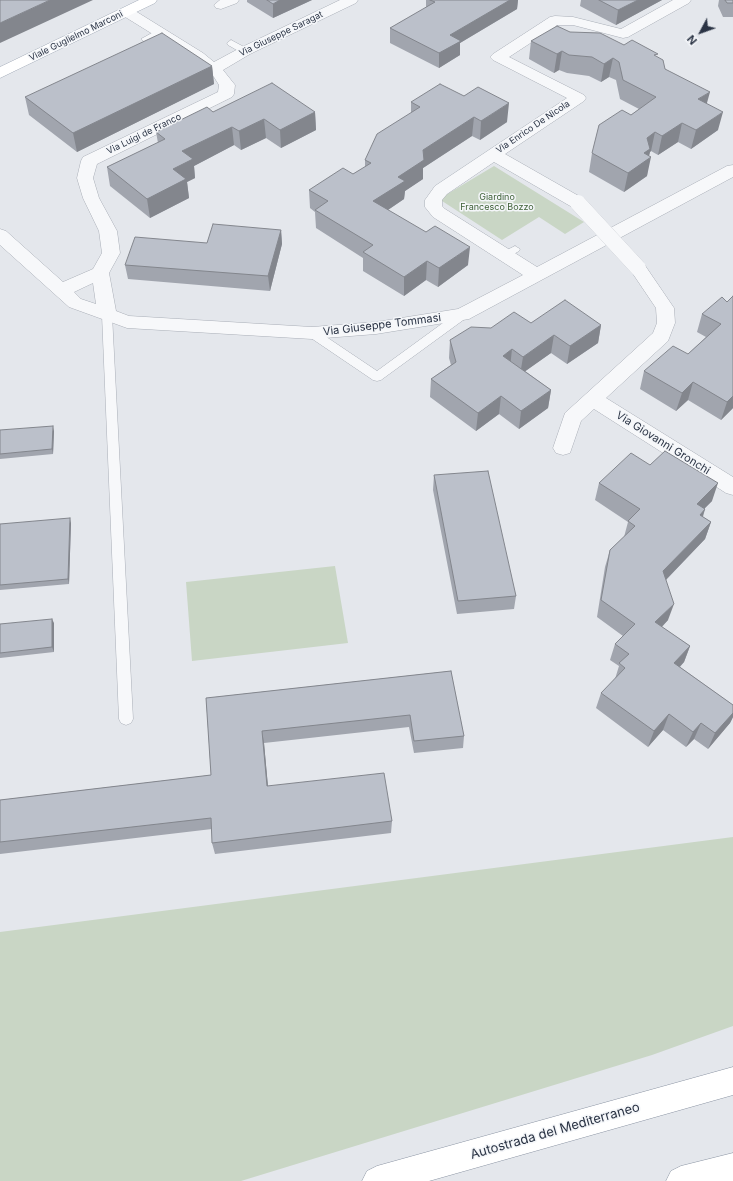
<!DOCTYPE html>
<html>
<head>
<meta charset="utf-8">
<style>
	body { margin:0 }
	#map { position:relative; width:733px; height:1181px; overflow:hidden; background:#e4e7ec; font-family:Inter,sans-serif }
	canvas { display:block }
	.north { position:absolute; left:681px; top:12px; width:40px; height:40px; -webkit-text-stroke:3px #f4f6f9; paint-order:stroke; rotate:229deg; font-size:11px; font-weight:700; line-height:16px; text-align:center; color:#2b3445 }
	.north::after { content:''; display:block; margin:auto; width:14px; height:18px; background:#2b3445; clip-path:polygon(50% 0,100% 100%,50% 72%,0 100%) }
</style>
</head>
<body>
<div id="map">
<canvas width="733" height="1181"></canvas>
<div class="north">N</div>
</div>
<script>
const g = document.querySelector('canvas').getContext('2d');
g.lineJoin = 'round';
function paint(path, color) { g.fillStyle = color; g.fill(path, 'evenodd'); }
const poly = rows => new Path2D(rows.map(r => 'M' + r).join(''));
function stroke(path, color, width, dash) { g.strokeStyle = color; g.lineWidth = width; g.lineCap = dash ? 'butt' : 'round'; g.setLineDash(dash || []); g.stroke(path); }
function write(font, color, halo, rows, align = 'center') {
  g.font = font + ' Inter,sans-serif'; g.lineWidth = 3; g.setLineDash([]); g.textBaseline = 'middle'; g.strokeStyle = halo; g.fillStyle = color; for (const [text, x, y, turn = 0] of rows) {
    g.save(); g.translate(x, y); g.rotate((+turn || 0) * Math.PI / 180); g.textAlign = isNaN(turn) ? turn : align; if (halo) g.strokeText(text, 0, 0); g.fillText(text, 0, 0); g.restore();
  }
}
const green = poly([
	[494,166,584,222,565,234,539,217,502,240,439,199],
	[335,566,348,643,192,661,186,582],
	[733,837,733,1026,652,1055,241,1181,0,1181,0,932]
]);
const service = poly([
	[159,29,162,30,163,32,162,34,145,42,141,39,159,29],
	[231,40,248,49,249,51,245,54,242,53,228,45,227,43,231,40],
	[515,246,520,249,519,251,509,257,501,257,500,255,501,253,515,246],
	[107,311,111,312,112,315,133,719,131,723,126,725,121,723,119,719,102,315,103,312,107,311],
	[462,311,466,312,467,315,466,318,381,380,377,381,373,380,308,336,306,333,308,330,312,329,316,330,377,371,458,312,462,311]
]);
const minor = poly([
	[220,0,239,0,237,3,221,9,216,8,214,5,220,0],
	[340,0,358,0,356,3,250,54,223,70,235,85,234,94,232,97,97,164,93,178,99,198,117,231,120,253,109,273,116,311,129,316,312,327,376,322,458,309,523,275,433,217,425,207,425,200,435,186,567,98,493,60,490,57,493,54,550,17,555,16,573,17,621,29,673,0,691,0,689,3,628,37,623,38,573,25,558,25,509,57,584,95,586,98,584,101,505,154,584,199,586,203,584,207,578,208,572,207,494,162,447,194,442,200,442,206,445,209,537,267,727,166,733,165,733,177,469,319,376,334,312,339,127,328,69,307,0,245,0,229,6,231,63,282,93,269,102,253,99,231,83,198,77,178,81,161,83,157,218,92,219,85,214,77,193,59,122,15,120,12,122,9,127,8,132,9,203,53,214,62,240,48,340,0],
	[93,283,96,304,81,299,74,292,93,283],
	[638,262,644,264,674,308,675,323,668,341,606,398,733,477,733,495,726,493,594,409,581,421,570,453,563,455,556,453,553,448,565,413,653,333,657,323,656,308,629,268,632,264,638,262]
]);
const primary = poly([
	[139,0,157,0,155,3,0,78,0,67,139,0]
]);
const motorway = poly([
	[733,1067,733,1095,429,1181,362,1181,367,1171,377,1166,733,1067],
	[733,1153,733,1181,666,1181,671,1171,681,1166,733,1153]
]);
const minorBridge = poly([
	[578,203,638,268]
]);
const wall = poly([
	[247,0,312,0,273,18,247,2],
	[426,0,518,0,517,9,460,43,460,55,439,68,390,43,390,28,426,8],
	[581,0,662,0,616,25,580,6],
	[719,0,733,0,733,17,723,17,718,6],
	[570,32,624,45,657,57,665,69,707,104,718,130,691,149,678,142,658,155,651,151,650,152,649,156,647,176,624,192,589,172,592,153,631,115,639,109,620,99,616,80,609,77,601,82,589,76,567,73,559,70,554,73,529,59,531,41],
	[212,66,214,84,77,152,29,115,25,97],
	[411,102,507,122,480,140,472,136,423,168,423,179,405,191,404,199,388,210,468,265,438,287,426,280,404,296,363,271,363,258,316,228,315,212,310,208,309,190,353,174,365,167,365,160,411,113],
	[213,112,315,112,316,130,281,148,266,138,241,150,234,145,194,166,195,178,187,182,189,198,150,218,110,186,107,167,158,143,156,132],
	[281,230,282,244,270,291,128,279,125,265,207,243],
	[733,296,733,408,721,420,688,400,676,411,640,389,644,371,688,354,706,337,697,332,702,314,727,302],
	[531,323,601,325,598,343,567,364,551,353,525,371,551,390,548,408,519,429,499,414,476,431,430,397,431,379,451,365,449,358,450,340,491,328],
	[0,430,54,431,53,454,0,459],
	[650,465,712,501,704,509,705,509,703,517,711,522,705,539,666,580,668,620,662,627,690,646,684,662,680,667,733,705,733,717,730,723,708,749,694,739,686,747,663,730,648,747,596,708,601,693,615,679,619,666,610,660,615,644,623,636,597,617,605,567,610,550,624,537,628,522,595,500,599,483],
	[434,475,516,596,514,609,457,614,433,490],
	[71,523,69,584,0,590,0,524],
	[54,623,54,652,0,658,0,624],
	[451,671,464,736,463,748,414,753,409,727,264,743,268,786,392,821,391,833,215,854,212,843,212,829,0,854,0,800,211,775,206,698]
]);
const shadedWall = poly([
	[50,0,93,0,0,43,0,23],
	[280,0,312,0,273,18,273,4],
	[510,0,518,0,517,9,460,43,460,55,439,68,439,53,450,35],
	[638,0,662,0,616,25,618,10],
	[562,51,559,70,554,73,557,54],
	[613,58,609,77,601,82,604,64],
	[212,66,214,84,77,152,73,133],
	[710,92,705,110,698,99],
	[509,103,507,122,480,140,481,121],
	[315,112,316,130,281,148,280,130],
	[723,112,718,130,691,149,696,130],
	[474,117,472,136,423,168,423,179,405,191,404,199,373,220,373,201,398,177,423,150],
	[264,119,266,138,241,150,239,131],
	[682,123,678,142,658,155,662,136],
	[232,127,234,145,194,166,195,178,187,182,189,198,150,218,147,199,173,169,182,151],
	[655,132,651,151,650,152,648,159,651,157,647,176,624,192,628,173,647,138],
	[281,230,282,244,270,291,268,276],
	[470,247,468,265,438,287,439,268],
	[427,261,426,280,404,296,404,277],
	[601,325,598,343,567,364,570,346],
	[554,335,551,353,520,375,523,357],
	[512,349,510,368,503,356],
	[693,382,688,400,676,411,682,393],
	[551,390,548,408,519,429,521,411],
	[501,396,499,414,476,431,478,413],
	[733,396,733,408,721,420,727,402],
	[53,426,54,431,53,454,52,449],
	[718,483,712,501,691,522,697,504],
	[705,509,699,527,700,515],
	[70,518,71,523,69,584,68,579],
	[711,522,705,539,658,588,663,571],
	[674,604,668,620,650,639,655,622],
	[52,619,54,623,54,652,52,647],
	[690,646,684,662,668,679,674,663],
	[733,713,733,717,730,723,708,749,715,733],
	[669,714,663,730,648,747,654,731],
	[701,723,694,739,686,747,693,732],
	[262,731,264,743,269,798,267,786]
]);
const building = poly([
	[0,0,50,0,0,23,0,0],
	[267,0,280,0,273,4,267,0],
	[430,0,510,0,450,35,461,41,439,53,390,28,435,2,430,0],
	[599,0,638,0,618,10,599,0],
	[725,0,733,0,733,3,727,3,725,0],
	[557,26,570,32,600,33,624,45,632,40,658,54,654,55,663,60,665,69,710,92,698,99,723,112,696,130,682,123,662,136,655,132,647,138,650,149,644,153,651,157,628,173,592,153,599,125,622,110,631,115,656,97,623,80,619,62,613,58,604,64,592,57,569,55,562,51,557,54,531,41,557,26],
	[162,33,212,66,73,133,25,97,162,33],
	[272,83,315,112,280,130,264,119,239,131,232,127,182,151,193,159,173,169,186,179,147,199,107,167,165,139,156,132,207,107,213,112,272,83],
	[440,84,464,96,478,87,509,103,481,121,474,117,423,150,424,160,398,177,405,181,373,201,426,232,435,226,470,247,439,268,427,261,404,277,363,252,373,245,315,210,328,201,309,190,343,168,353,174,371,163,365,160,377,134,420,107,411,102,440,84],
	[213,224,281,230,268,276,125,265,135,237,207,243,213,224],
	[733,296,733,396,727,402,693,382,682,393,644,371,673,346,688,354,721,324,702,314,722,297,727,302,733,296],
	[565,300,601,325,570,346,554,335,523,357,512,349,503,356,551,390,521,411,501,396,478,413,431,379,456,362,450,340,471,327,491,328,514,312,531,323,565,300],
	[53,426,52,449,0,454,0,430,53,426],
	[665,451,718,483,697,504,705,509,700,515,711,522,663,571,674,604,655,622,690,646,674,663,733,705,733,713,715,733,701,723,693,732,669,714,654,731,601,693,625,668,619,663,629,654,615,644,635,624,601,600,610,550,635,526,628,521,640,509,599,483,631,453,650,465,665,451],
	[488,471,516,596,458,601,434,475,488,471],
	[70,518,68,579,0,585,0,524,70,518],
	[52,619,52,647,0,653,0,624,52,619],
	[451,671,464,736,414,741,410,715,262,731,267,786,384,773,392,821,212,843,211,818,0,842,0,800,211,775,206,698,451,671]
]);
const farStreetnames = [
	["Via Giuseppe Saragat",281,34,-26],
	["Viale Guglielmo Marconi",76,36,-26],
	["Via Enrico De Nicola",533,127,-34],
	["Via Luigi de Franco",144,134,-26]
];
const farParknames = [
	["Giardino",497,197],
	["Francesco Bozzo",497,207]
];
const streetNames = [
	["Via Giuseppe Tommasi",382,325,-7],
	["Via Giovanni Gronchi",663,443,32]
];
const nearStreetnames = [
	["Autostrada del Mediterraneo",555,1131,-16]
];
paint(green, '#c9d6c5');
stroke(service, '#a9aeb7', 1);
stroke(minor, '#a9aeb7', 1);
stroke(primary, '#a3abb8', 1);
stroke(motorway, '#8b94a3', 1);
paint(service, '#f7f8fa');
paint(minor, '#f7f8fa');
paint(primary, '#fff');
paint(motorway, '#fff');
stroke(minorBridge, '#a9aeb7', 16, []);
stroke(minorBridge, '#f7f8fa', 16);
paint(wall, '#a1a5ae');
paint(shadedWall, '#83868d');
paint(building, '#bbc0ca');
stroke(building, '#83868d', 1);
write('9px', '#2b3445', '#f4f6f9', farStreetnames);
write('9px', '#3f6138', '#f4f6f9', farParknames);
write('11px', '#2b3445', '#f4f6f9', streetNames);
write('13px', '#2b3445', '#f4f6f9', nearStreetnames);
</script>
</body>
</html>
